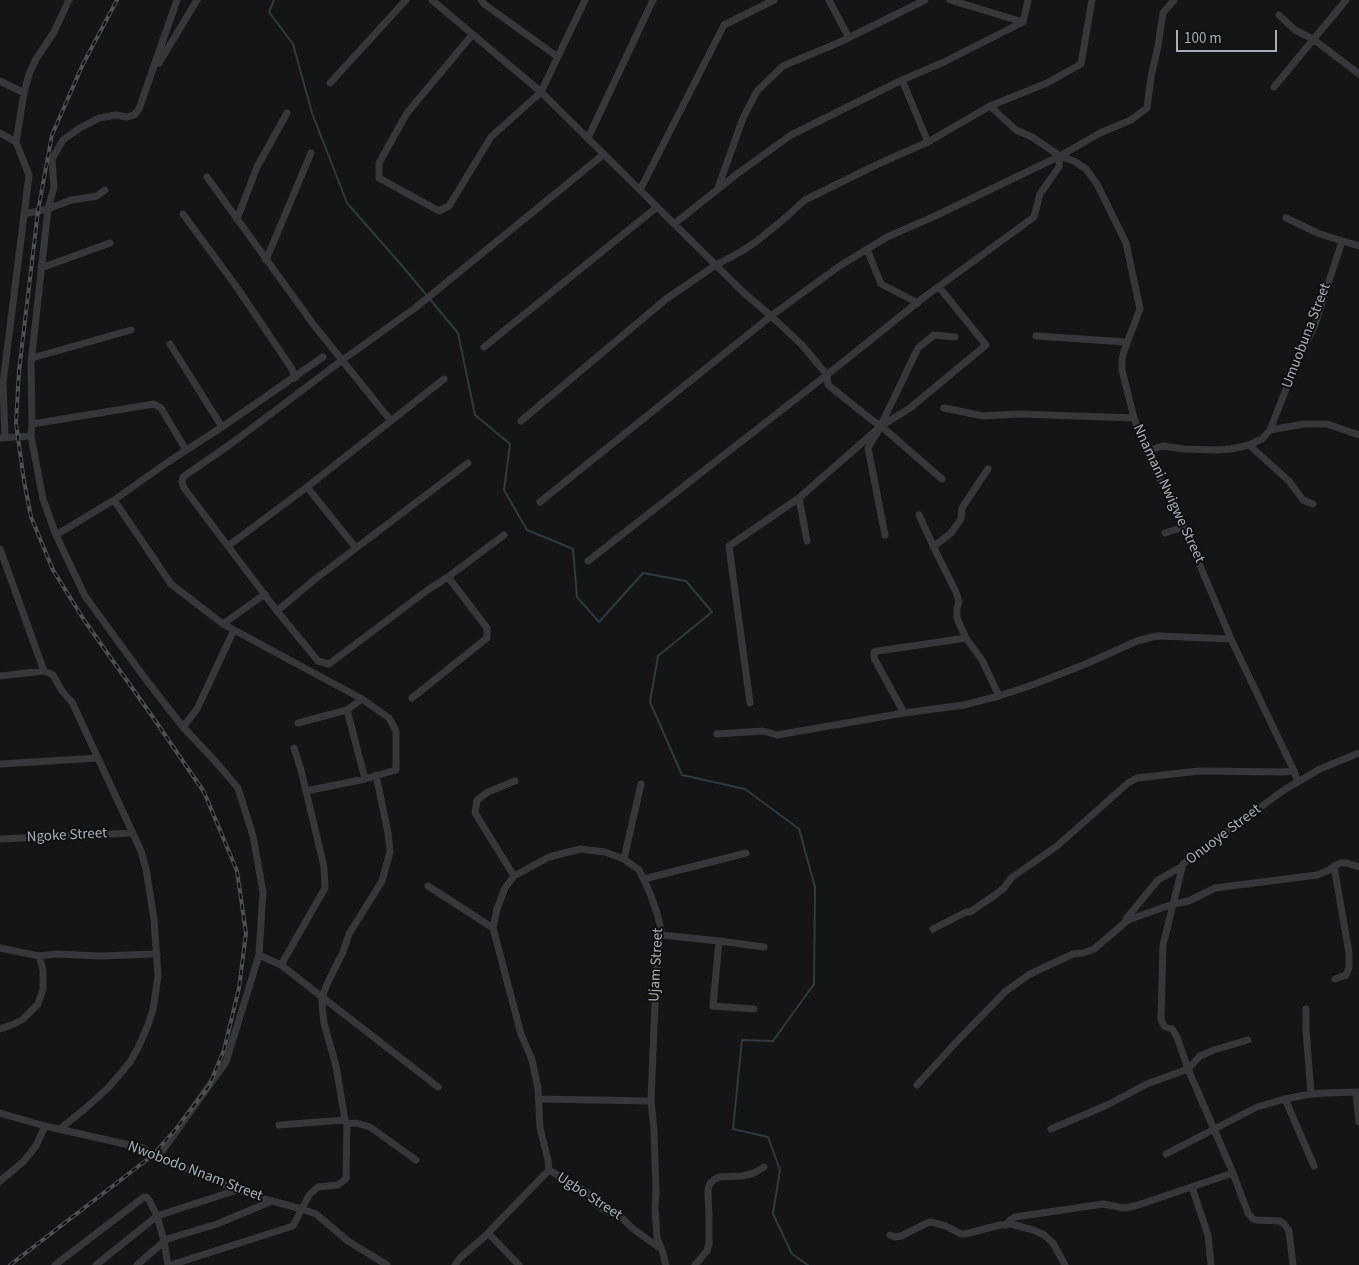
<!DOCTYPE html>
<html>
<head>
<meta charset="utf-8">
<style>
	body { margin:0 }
	#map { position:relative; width:1359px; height:1265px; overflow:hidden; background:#141516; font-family:"Source Sans 3",sans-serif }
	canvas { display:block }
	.scale { position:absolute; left:1176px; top:30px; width:101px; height:22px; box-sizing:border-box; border:2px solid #a6aeb7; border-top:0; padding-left:6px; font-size:15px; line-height:18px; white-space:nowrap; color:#a6aeb7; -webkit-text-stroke:4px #0f1011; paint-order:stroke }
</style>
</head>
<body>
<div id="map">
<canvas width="1359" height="1265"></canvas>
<div class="scale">100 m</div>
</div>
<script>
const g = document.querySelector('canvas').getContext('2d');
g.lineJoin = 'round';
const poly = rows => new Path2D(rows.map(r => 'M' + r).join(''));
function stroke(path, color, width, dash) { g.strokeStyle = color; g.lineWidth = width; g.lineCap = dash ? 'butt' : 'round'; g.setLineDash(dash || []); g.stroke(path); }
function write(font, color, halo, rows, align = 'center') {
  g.font = font + ' "Source Sans 3",sans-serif'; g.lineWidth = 4; g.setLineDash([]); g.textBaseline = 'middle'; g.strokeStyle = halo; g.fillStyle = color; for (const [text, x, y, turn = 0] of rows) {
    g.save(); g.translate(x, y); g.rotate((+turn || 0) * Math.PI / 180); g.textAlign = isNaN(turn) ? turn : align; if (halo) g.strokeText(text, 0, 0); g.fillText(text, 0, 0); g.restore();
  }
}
const stream = poly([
	[274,0,269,12,293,44,312,113,347,203,404,268,458,333,475,415,510,444,504,490,527,530,573,549,577,597,599,622,643,573,686,581,712,612,658,656,650,702,682,775,745,789,799,829,815,887,814,984,773,1041,742,1040,733,1129,768,1137,780,1170,773,1214,792,1254,808,1265]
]);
const minor = poly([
	[432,0,541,92,743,292,771,316,838,267,887,237,935,216,1060,156,1059,167,1040,194,1034,217,923,298,833,370,588,561],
	[481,0,484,4,558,57],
	[829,0,849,38],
	[950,0,1023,22],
	[1279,15,1295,30,1313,39,1359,74],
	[472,35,407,113,379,163,379,178,439,211,449,206,491,137,541,92,585,0],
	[159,63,197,0],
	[902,80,944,62,1023,22,1028,0],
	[0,81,24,93],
	[330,83,406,0],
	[1274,87,1346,0],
	[990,106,1016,130,1032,137,1060,156,1074,161,1086,169,1097,184,1126,243,1140,309,1124,351,1122,360,1122,370,1134,418,1150,460,1185,530,1231,639,1294,771,1298,782],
	[0,133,16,142],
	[588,138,653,0],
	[1060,156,1100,133,1131,120,1147,108,1151,77,1158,46,1163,13,1174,0],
	[207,177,313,324,391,421],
	[718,188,743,118,757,91,783,66,840,42,925,0],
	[640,190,724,25,774,0],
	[24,214,48,209,71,200,97,196,105,190],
	[183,214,236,286,292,369,295,378],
	[1286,218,1320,234,1359,246],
	[237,219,257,167,287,113],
	[674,224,737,174,791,135,902,80,928,142,990,106,1047,83,1081,64,1092,0],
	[867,249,881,284,918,303],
	[266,260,311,153],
	[41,268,110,243],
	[1036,336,1127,342],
	[170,344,222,427],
	[484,347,657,207],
	[32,358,131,330],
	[944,408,983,416,1019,414,1134,418],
	[521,421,666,299,716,265,742,251,757,241,785,218,805,200,878,164,928,142],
	[32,424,154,404,161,408,186,450],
	[881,425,918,348,934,335,955,337],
	[881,426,942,479],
	[1270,430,1295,366,1315,325,1342,241],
	[5,437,3,383,29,175,16,142,24,93,29,74,36,59,54,32,69,0],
	[0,438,31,436],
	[1249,445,1289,481,1303,500,1313,504],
	[1146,451,1163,446,1184,449,1216,450,1231,449,1249,445,1262,439,1270,430,1304,424,1327,424,1359,435],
	[307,487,356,548],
	[799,498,881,426,910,408,986,345,939,287],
	[114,500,171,584,223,624,362,699,389,718,396,731,396,770,365,779,306,791,301,770,294,748],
	[540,502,771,316,802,345,827,375,828,385,872,420,881,426,868,448,885,535],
	[919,515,937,554,956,592,959,602,957,608,957,618,960,625,966,638,982,660,999,696],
	[1165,533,1183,527],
	[56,535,114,500,168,462,222,427,323,357],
	[504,535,448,577,429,589,329,664,318,661,277,611,184,488,182,482,183,477,232,443,341,361,415,308,604,154],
	[228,546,307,487,444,379],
	[933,547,951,533,961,519,962,508,988,469],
	[0,549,44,671],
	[277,611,314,580,468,463],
	[223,624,265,594],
	[0,676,44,671,49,673,53,675,62,691,72,702,141,851,146,869,154,919,158,976,153,1010,148,1025,138,1048,130,1062,109,1087,87,1107,60,1129],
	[412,698,487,638,487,628,448,577],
	[750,703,729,546,799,498,807,541],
	[347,710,362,699],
	[904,713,874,658,874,652,878,651,966,638],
	[298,723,347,710,365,779],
	[183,727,197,709,234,630],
	[717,734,763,731,777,735,904,713,964,705,999,696,1035,684,1088,663,1137,641,1152,637,1158,636,1231,639],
	[0,764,98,758],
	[0,839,133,833],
	[624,859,641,784],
	[1334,866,1349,953,1349,968,1346,975,1335,979],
	[514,876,475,813,477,800,488,792,515,781],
	[644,879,746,853],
	[428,886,493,928],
	[1126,919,1158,880,1181,867],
	[933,929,966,912,970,912,995,895,1004,888,1011,878,1057,846,1128,783,1137,778,1199,771,1281,772,1294,771],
	[661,935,719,941,713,1006,754,1009],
	[719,941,764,947],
	[0,948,39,956,56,954,99,956,157,954],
	[259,955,281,965,438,1087],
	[281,965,325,888,324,867,306,791],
	[1306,1009,1306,1030,1311,1094],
	[0,1029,14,1024,23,1019,38,1004,43,989,43,970,39,956],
	[917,1085,959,1039,1006,991,1030,974,1073,954,1083,953,1094,949,1128,920,1173,904,1189,901,1215,888,1317,875,1327,871,1340,863,1347,863,1359,867],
	[1356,1093,1359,1122],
	[539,1099,651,1101],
	[1285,1099,1314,1166],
	[0,1113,45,1126,143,1148,158,1157,237,1190,272,1201,302,1209,316,1214,348,1241,387,1265],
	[347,1124,356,1123,370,1127,416,1160],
	[279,1125,345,1120],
	[1051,1129,1107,1105,1147,1084,1188,1069,1200,1056,1214,1050,1248,1040],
	[1166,1154,1257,1107,1285,1099,1311,1094,1326,1093,1359,1092],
	[158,1157,226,1062,259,955,263,892,253,836,238,788,215,761,183,727,147,681,101,618,85,596,56,535,43,499,31,436,32,424,31,363,48,209,54,187,52,159,63,140,80,128,99,118,116,115,127,117,134,115,139,109,177,0],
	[549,1170,548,1160,540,1128,538,1088,532,1060,521,1034,493,928,497,909,505,888,514,876,549,857,580,849,605,852,624,859,639,870,650,893,657,913,661,929,656,978,651,1101,654,1130,656,1191,655,1208,657,1238,662,1250,666,1265],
	[0,1181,23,1162,36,1146,45,1126],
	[1192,1187,1208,1235,1211,1265],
	[1006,1225,1010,1220,1015,1217,1035,1214,1103,1204,1124,1208,1135,1206,1233,1173],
	[488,1233,519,1265],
	[890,1235,895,1237,901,1236,927,1223,931,1222,946,1226,961,1234,965,1234,1000,1225,1011,1224,1033,1230,1044,1235,1053,1243,1065,1265],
	[55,1265,144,1197,146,1197,149,1200,157,1216,164,1241,168,1265],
	[96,1265,157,1216,237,1190],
	[137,1265,167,1239,217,1224,272,1201],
	[173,1265,177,1263,293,1226,309,1195,318,1187,338,1185,346,1179,347,1124,345,1120,336,1066,324,1023,322,1004,322,997,328,982,343,952,349,934,382,881,390,852,388,833,376,775],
	[455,1265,460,1258,484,1237,549,1170,588,1193,592,1201,603,1209,623,1219,632,1228,661,1249],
	[695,1265,707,1251,709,1244,709,1214,708,1197,708,1189,710,1183,715,1179,720,1177,742,1176,754,1173,764,1167],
	[1293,1265,1289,1231,1284,1224,1280,1221,1256,1220,1253,1219,1248,1213,1233,1173,1188,1069,1177,1037,1172,1029,1165,1027,1162,1022,1161,1018,1163,945,1183,864,1284,790,1320,769,1359,753]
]);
const rail = poly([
	[10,1265,153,1155,176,1129,209,1086,224,1050,239,988,246,933,237,871,204,792,152,716,84,620,53,570,31,517,24,481,16,423,19,371,38,211,52,135,83,64,117,0]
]);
const streetNames = [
	["Umuobuna Street",1307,336,-69],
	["Nnamani Nwigwe Street",1168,494,65],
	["Onuoye Street",1224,835,-37],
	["Ngoke Street",67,836,-3],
	["Ujam Street",657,965,-87],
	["Nwobodo Nnam Street",195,1172,21],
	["Ugbo Street",589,1197,33]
];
stroke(stream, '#2e3a3f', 2);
stroke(minor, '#35373b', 7);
stroke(rail, '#4c5054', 4);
stroke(rail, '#0f1011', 2, [5.5]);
write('15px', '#a6aeb7', '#0f1011', streetNames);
</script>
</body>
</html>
